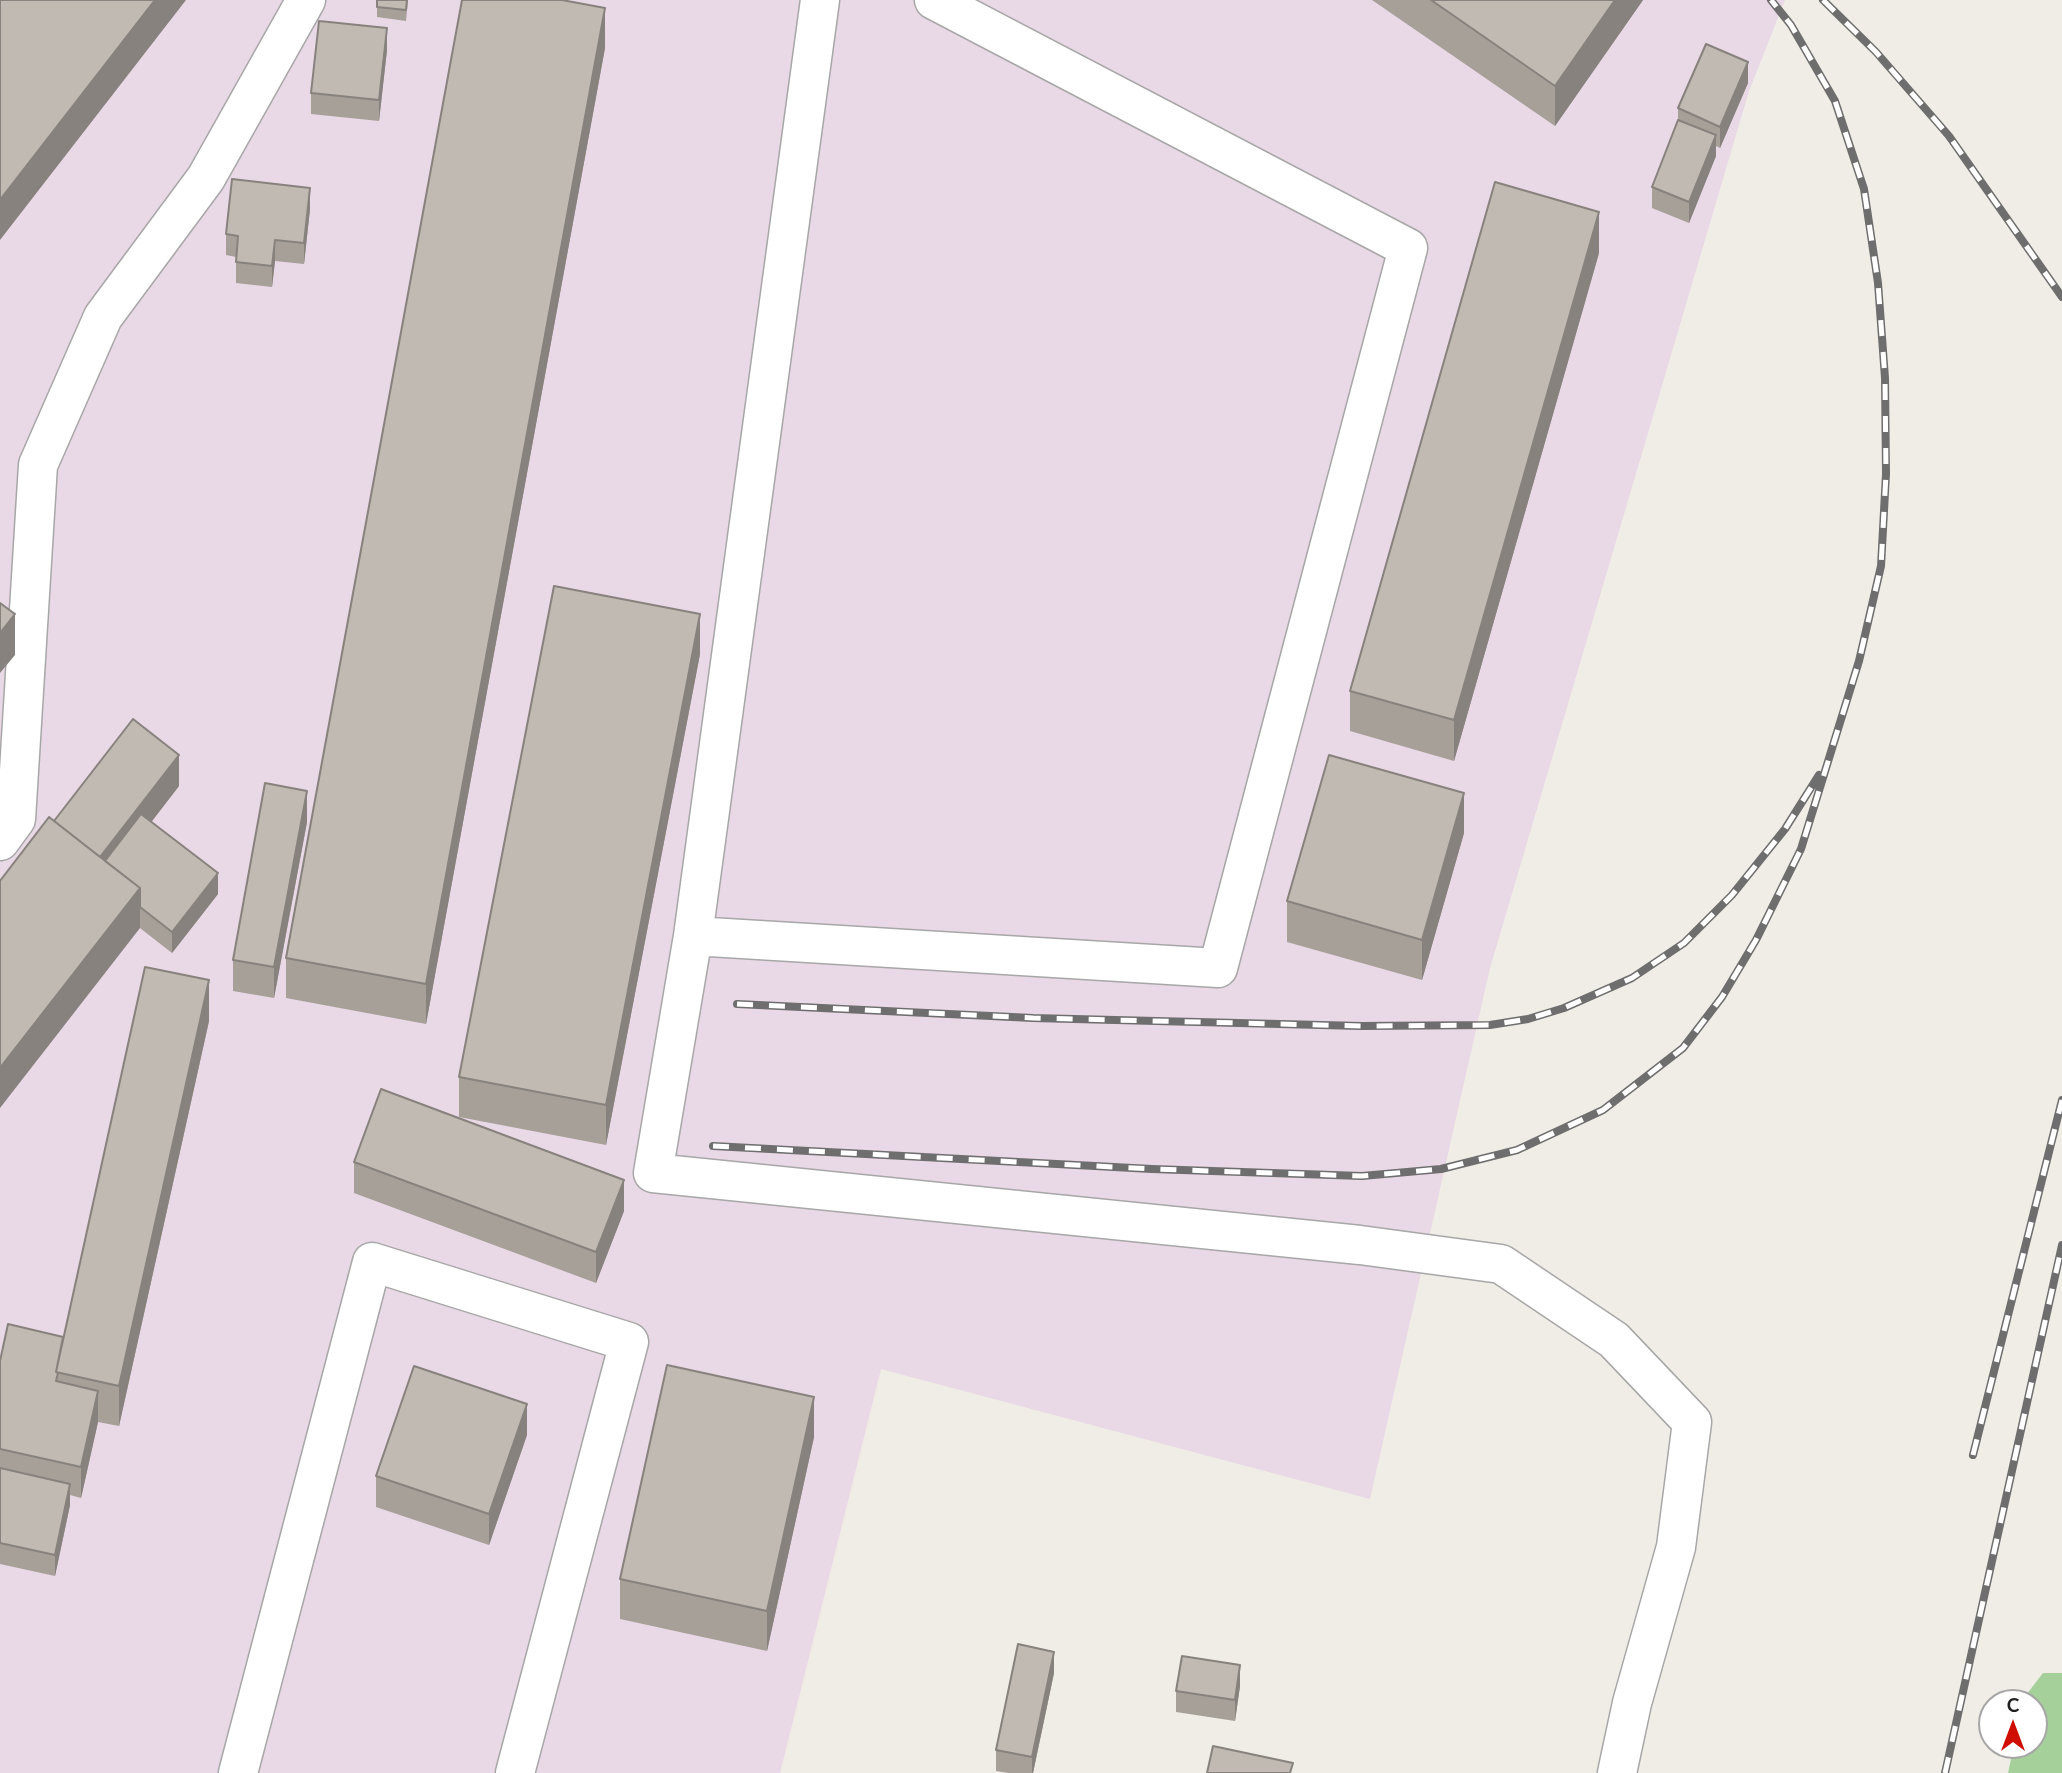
<!DOCTYPE html>
<html>
<head>
<meta charset="utf-8">
<style>
	body { margin:0 }
	#map { position:relative; width:2062px; height:1773px; overflow:hidden; background:#f0ede6; font-family:Lato,sans-serif }
	canvas { display:block }
	.north { position:absolute; left:1978px; top:1689px; width:70px; height:70px; box-sizing:border-box; background:#fff; border:2px solid #a6a6a6; border-radius:50%; rotate:0deg; font-size:19px; font-weight:700; line-height:28px; text-align:center; color:#202020 }
	.north::after { content:''; display:block; margin:auto; width:24px; height:32px; background:#cf0e00; clip-path:polygon(50% 0,100% 100%,50% 72%,0 100%) }
</style>
</head>
<body>
<div id="map">
<canvas width="2062" height="1773"></canvas>
<div class="north">С</div>
</div>
<script>
const g = document.querySelector('canvas').getContext('2d');
g.lineJoin = 'round';
function paint(path, color) { g.fillStyle = color; g.fill(path, 'evenodd'); }
const poly = rows => new Path2D(rows.map(r => 'M' + r).join(''));
function stroke(path, color, width, dash) { g.strokeStyle = color; g.lineWidth = width; g.lineCap = dash ? 'butt' : 'round'; g.setLineDash(dash || []); g.stroke(path); }
const industrial = poly([
	[0,0,1785,0,1749,91,1490,968,1370,1499,881,1369,780,1773,0,1773]
]);
const forest = poly([
	[2043,1673,2062,1673,2062,1773,2008,1773,2014,1745,2034,1745,2034,1703,2022,1703,2023,1699]
]);
const minor = poly([
	[934,0,1408,248,1218,968,693,936,653,1173,1360,1245,1501,1264,1614,1340,1692,1422,1676,1547,1632,1703,1617,1773],
	[0,841,16,819,38,465,103,317,206,178,306,0],
	[693,936,820,0],
	[238,1773,372,1262,629,1342,515,1773]
]);
const rail = poly([
	[1823,0,1876,52,1949,136,2062,297],
	[737,1004,1033,1018,1362,1026,1490,1025,1528,1019,1564,1008,1632,978,1684,943,1732,895,1785,829,1819,775],
	[713,1146,1152,1169,1362,1176,1441,1169,1517,1150,1603,1110,1683,1048,1722,997,1756,940,1801,849,1859,661,1881,566,1886,474,1885,378,1878,283,1864,189,1835,101,1791,25,1771,0],
	[1973,1455,2062,1100],
	[1945,1773,2062,1245]
]);
const wall = poly([
	[377,0,408,0,406,21,377,17],
	[1372,0,1643,0,1555,126],
	[605,48,426,1024,286,998,286,958],
	[387,50,379,121,311,114,311,93],
	[1748,83,1720,148,1716,146,1716,156,1689,223,1652,208,1652,187,1678,120,1678,108],
	[310,209,304,264,275,261,272,287,236,283,236,257,226,255,226,234],
	[1599,253,1454,761,1350,731,1350,691],
	[700,654,606,1145,459,1117,459,1077],
	[179,786,151,822,218,894,172,953,140,928,54,821],
	[307,822,274,998,233,991,233,960],
	[1464,833,1422,980,1287,942,1287,901],
	[209,1021,119,1426,98,1422,81,1498,70,1495,70,1505,55,1576,0,1564,0,1361,63,1337],
	[354,1162,624,1211,596,1283,354,1193],
	[527,1435,489,1545,376,1507,376,1476],
	[814,1437,767,1651,620,1619,620,1579],
	[1054,1673,1033,1773,1008,1773,996,1771,996,1750],
	[1240,1686,1235,1721,1176,1712,1176,1691]
]);
const shadedWall = poly([
	[155,0,186,0,0,240,0,200],
	[1615,0,1643,0,1555,126,1555,86],
	[605,8,605,48,426,1024,426,984],
	[387,28,387,50,379,121,379,100],
	[1748,62,1748,83,1720,148,1720,127],
	[1716,135,1716,156,1689,223,1689,202],
	[310,188,310,209,304,264,304,243],
	[1599,212,1599,253,1454,761,1454,720],
	[275,240,275,261,272,287,272,266],
	[15,614,15,655,0,673,0,633],
	[700,614,700,654,606,1145,606,1105],
	[179,755,179,786,106,881,95,863],
	[307,791,307,822,274,998,274,967],
	[1464,793,1464,833,1422,980,1422,940],
	[218,873,218,894,172,953,172,932],
	[140,888,140,928,0,1108,0,1068],
	[209,980,209,1021,119,1426,119,1386],
	[624,1180,624,1211,596,1283,596,1252],
	[98,1391,98,1422,81,1498,81,1467],
	[814,1397,814,1437,767,1651,767,1611],
	[527,1404,527,1435,489,1545,489,1514],
	[70,1484,70,1505,55,1576,55,1555],
	[1054,1652,1054,1673,1033,1773,1032,1773,1032,1757],
	[1240,1665,1240,1686,1235,1721,1235,1700]
]);
const building = poly([
	[0,0,155,0,0,200,0,0],
	[377,0,407,0,406,10,377,7,377,0],
	[462,0,562,0,605,8,426,984,286,958,462,0],
	[1431,0,1615,0,1555,86,1431,0],
	[319,21,387,28,379,100,311,93,319,21],
	[1706,44,1748,62,1720,127,1678,108,1706,44],
	[1678,120,1716,135,1689,202,1652,187,1678,120],
	[232,179,310,188,304,243,275,240,272,266,236,262,238,236,226,234,232,179],
	[1495,182,1599,212,1454,720,1350,691,1495,182],
	[554,586,700,614,606,1105,459,1077,554,586],
	[0,603,15,614,0,633,0,603],
	[133,719,179,755,100,857,54,821,133,719],
	[1329,755,1464,793,1422,940,1287,901,1329,755],
	[265,783,307,791,274,967,233,960,265,783],
	[141,814,218,873,172,932,140,907,140,888,105,861,141,814],
	[49,817,140,888,0,1068,0,881,49,817],
	[145,967,209,980,119,1386,56,1372,145,967],
	[381,1089,624,1180,596,1252,354,1162,381,1089],
	[8,1324,63,1337,56,1372,58,1373,56,1381,98,1391,81,1467,0,1449,0,1361,8,1324],
	[667,1365,814,1397,767,1611,620,1579,667,1365],
	[414,1366,527,1404,489,1514,376,1476,414,1366],
	[0,1468,70,1484,55,1555,0,1543,0,1468],
	[1018,1644,1054,1652,1032,1757,996,1750,1018,1644],
	[1182,1656,1240,1665,1235,1700,1176,1691,1182,1656],
	[1213,1746,1293,1763,1290,1773,1207,1773,1213,1746]
]);
paint(industrial, '#e9d8e5');
paint(forest, '#a6d09a');
stroke(minor, '#a7a7a7', 41);
stroke(minor, '#fff', 38);
stroke(rail, '#6e6e6e', 8);
stroke(rail, '#fff', 5, [16]);
paint(wall, '#a6a099');
paint(shadedWall, '#87827d');
paint(building, '#c1bab2');
stroke(building, '#87827d', 2);
</script>
</body>
</html>
